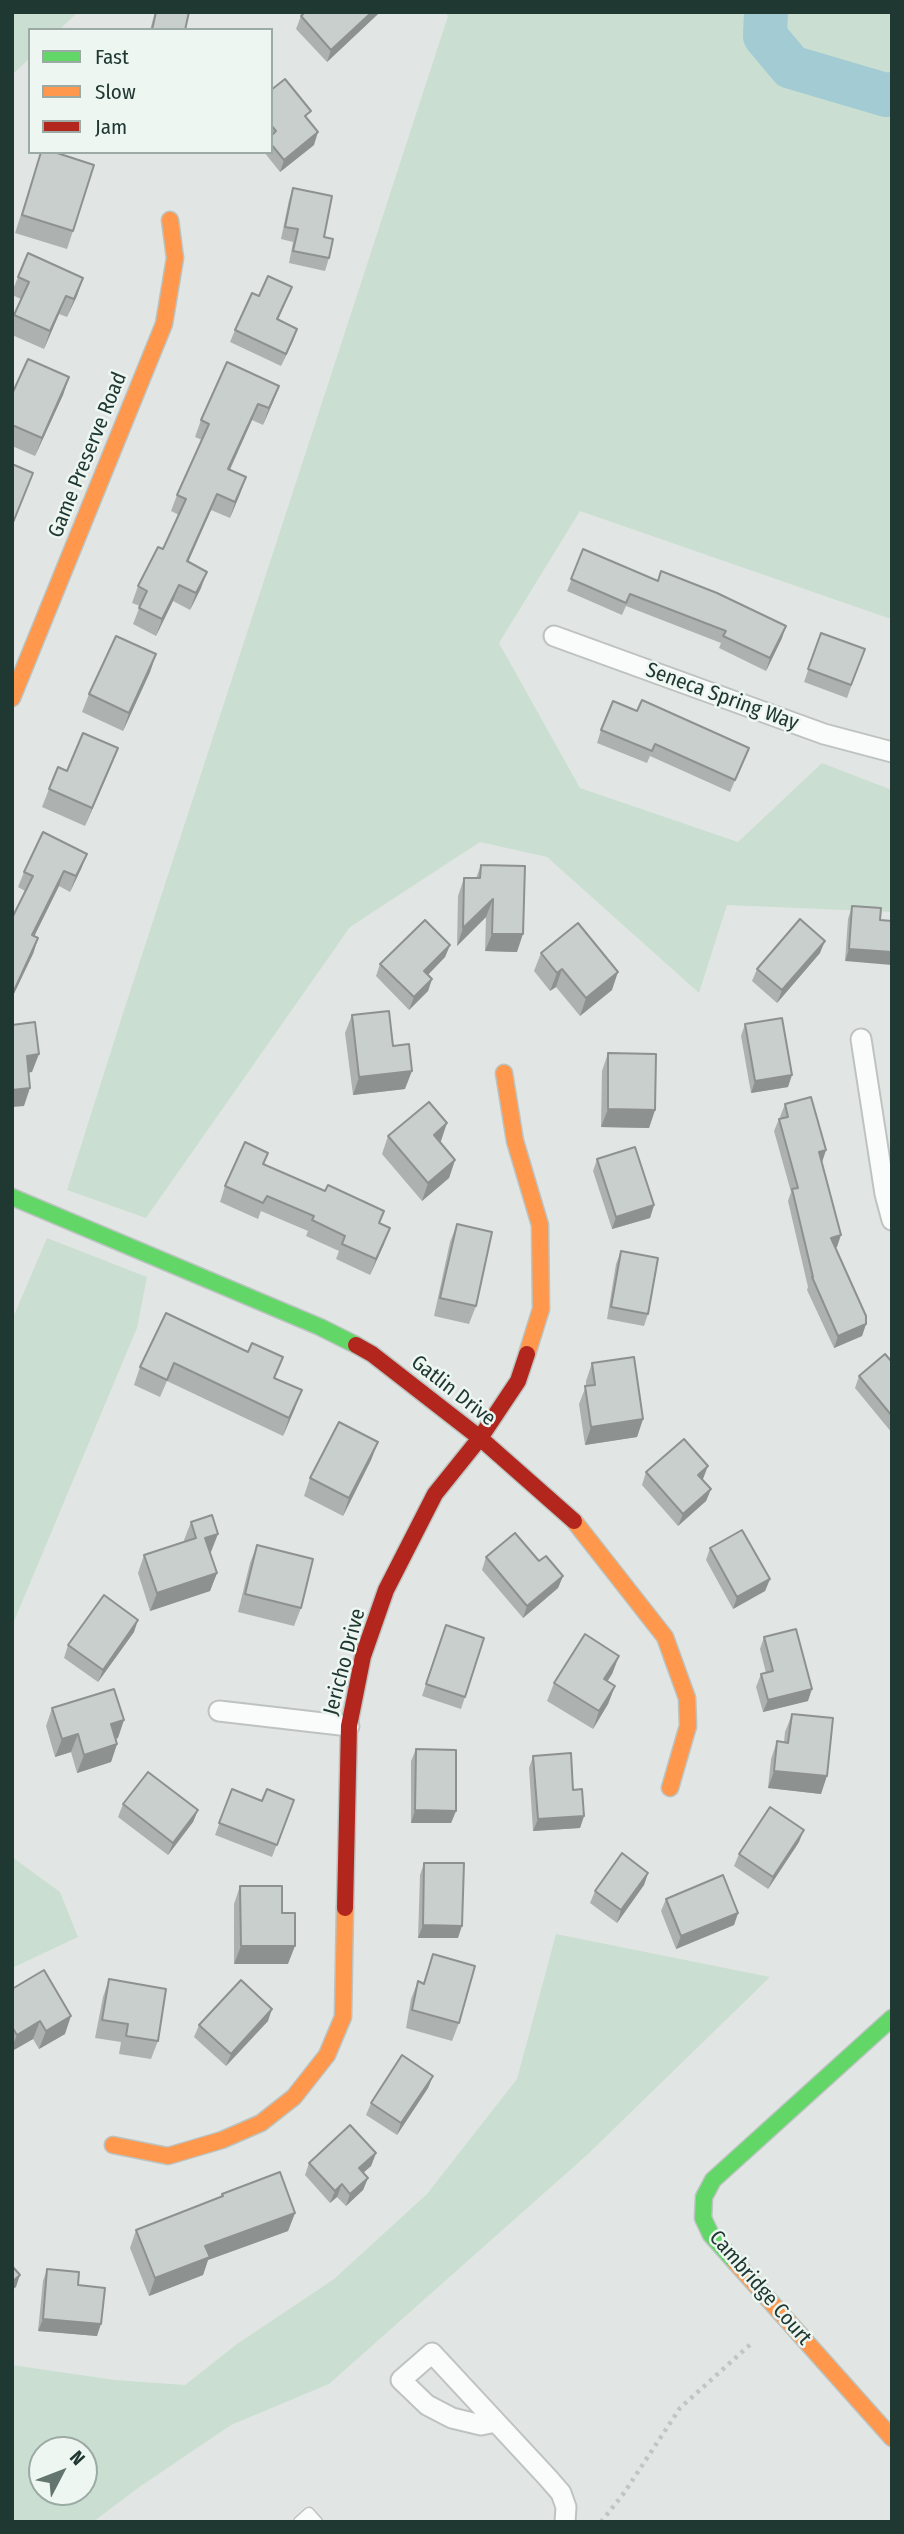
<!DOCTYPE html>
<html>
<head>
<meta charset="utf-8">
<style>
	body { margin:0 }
	#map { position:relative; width:904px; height:2534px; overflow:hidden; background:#e1e6e4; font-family:"Fira Sans Condensed",sans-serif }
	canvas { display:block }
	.frame { position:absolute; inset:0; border:14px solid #203832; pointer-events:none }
	.legend { position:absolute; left:28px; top:28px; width:245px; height:126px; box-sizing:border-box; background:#eef6f2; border:2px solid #9caaa5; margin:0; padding:9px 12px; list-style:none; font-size:21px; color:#203832 }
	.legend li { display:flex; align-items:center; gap:14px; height:35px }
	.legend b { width:35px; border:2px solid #9caaa5 }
	.north { position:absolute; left:28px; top:2436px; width:70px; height:70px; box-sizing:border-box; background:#eef6f2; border:2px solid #9caaa5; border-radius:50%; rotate:48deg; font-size:19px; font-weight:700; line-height:28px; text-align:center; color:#203832 }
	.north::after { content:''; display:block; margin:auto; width:24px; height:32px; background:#647570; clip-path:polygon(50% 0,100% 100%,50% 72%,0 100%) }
</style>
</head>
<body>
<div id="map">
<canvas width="904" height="2534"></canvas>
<div class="frame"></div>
<ul class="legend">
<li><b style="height:9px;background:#63d668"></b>Fast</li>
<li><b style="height:9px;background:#ff974d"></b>Slow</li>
<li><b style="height:9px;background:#b3261e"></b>Jam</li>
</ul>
<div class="north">N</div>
</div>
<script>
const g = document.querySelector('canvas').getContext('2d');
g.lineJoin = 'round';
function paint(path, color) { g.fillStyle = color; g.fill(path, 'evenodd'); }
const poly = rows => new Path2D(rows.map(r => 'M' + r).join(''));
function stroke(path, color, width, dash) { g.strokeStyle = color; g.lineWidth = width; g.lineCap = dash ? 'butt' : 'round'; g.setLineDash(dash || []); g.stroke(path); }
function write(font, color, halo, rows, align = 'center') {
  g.font = font + ' "Fira Sans Condensed",sans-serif'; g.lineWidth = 5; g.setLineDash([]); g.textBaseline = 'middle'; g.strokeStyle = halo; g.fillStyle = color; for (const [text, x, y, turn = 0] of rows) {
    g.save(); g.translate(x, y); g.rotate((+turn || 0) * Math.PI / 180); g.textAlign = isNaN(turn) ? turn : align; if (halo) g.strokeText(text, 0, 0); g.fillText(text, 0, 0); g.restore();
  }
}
const green = poly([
	[12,12,78,12,59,30,30,30,30,58,12,75],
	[445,12,892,12,892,618,888,618,580,511,499,643,580,788,738,842,822,763,892,790,892,912,727,905,699,993,547,857,480,842,350,927,146,1218,67,1190,124,1010,448,16],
	[47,1238,147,1277,137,1328,12,1626,12,1320],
	[12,1857,60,1892,78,1937,12,1968],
	[556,1934,770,1977,587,2155,329,2384,231,2425,138,2488,93,2522,12,2522,12,2365,115,2380,185,2385,237,2344,334,2279,427,2194,517,2079],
	[42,2450,84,2450,84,2492,42,2492]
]);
const river = poly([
	[766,12,765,36,791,67,886,95,892,94]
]);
const path = poly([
	[601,2522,624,2493,680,2408,753,2342]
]);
const lane = poly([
	[299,2522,309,2513,317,2522]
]);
const street = poly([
	[554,636,824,734,892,752],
	[861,1039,885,1194,892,1220],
	[219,1711,349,1726],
	[496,2422,481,2425,452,2418,427,2405,401,2380,432,2353,548,2478,561,2493,566,2507,565,2522]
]);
const fast = poly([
	[12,1197,320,1327,356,1345],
	[736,2263,711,2235,703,2218,704,2197,713,2180,892,2018]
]);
const slow = poly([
	[12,698,164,324,175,258,170,220],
	[504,1073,515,1141,540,1225,541,1309,527,1354],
	[574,1521,665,1637,687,1698,688,1726,670,1788],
	[113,2145,168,2156,222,2140,261,2123,294,2097,327,2055,343,2017,345,1908],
	[736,2263,892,2438]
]);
const jam = poly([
	[356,1345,372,1354,480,1438,574,1521],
	[345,1908,349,1726,363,1656,386,1590,435,1494,480,1438,518,1381,527,1354]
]);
const wall = poly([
	[155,12,189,12,185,30,150,30],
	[305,12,379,12,378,14,327,62,296,29,301,16],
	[271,90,308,119,314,145,280,172,264,152,271,152],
	[41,152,73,231,67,249,15,233],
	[293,188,329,258,325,271,289,263,293,242,281,239,289,200],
	[18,277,83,278,67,317,59,314,44,349,12,335,12,321,21,299,12,295,12,292],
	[259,296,287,299,278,320,297,329,281,366,230,342,235,330],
	[69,377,63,395,35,456,12,446,12,394],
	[279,386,263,425,252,420,230,470,246,477,230,518,211,510,188,562,201,588,190,610,173,601,156,636,133,624,140,606,132,603,138,586,163,549,179,515,171,511,177,495,202,440,195,437,201,420],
	[583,549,782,638,766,671,719,648,721,643,626,606,622,615,567,591],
	[821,633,865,649,847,698,804,682],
	[156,654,150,672,123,731,82,712,89,694],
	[601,730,744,760,730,792,650,756,647,763,597,743],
	[111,766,85,826,42,807,49,789,67,771],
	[87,854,81,869,70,892,59,886,34,936,38,938,33,954,25,891,18,887,24,872],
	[481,865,517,952,485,951,486,917,457,946,458,896,464,878,476,878],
	[852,906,881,908,845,961,848,919],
	[450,945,445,957,428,975,432,979,428,991,409,1010,376,976,380,964],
	[541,953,612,990,580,1016,556,987,550,991,534,971],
	[820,953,777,1003,752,981,757,969],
	[352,1015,393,1046,405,1089,353,1095,345,1033],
	[745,1024,788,1087,751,1093,741,1036],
	[608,1053,655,1110,649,1128,601,1127,602,1071],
	[785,1104,826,1150,822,1162,837,1247,835,1248,866,1324,862,1336,834,1348,807,1290,808,1287,788,1201,791,1192,774,1131,779,1119,781,1119,780,1117],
	[388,1136,441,1141,440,1142,455,1160,449,1178,422,1201,382,1154],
	[268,1153,264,1164,380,1224,384,1244,370,1275,336,1259,339,1251,306,1236,308,1231,261,1211,258,1219,220,1202,225,1186],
	[597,1159,654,1205,650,1218,612,1229,593,1171],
	[457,1224,476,1306,469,1324,434,1316,450,1242],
	[621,1251,648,1314,644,1326,607,1319,616,1264],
	[166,1313,275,1378,295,1408,283,1436,167,1381,160,1397,134,1385,140,1367],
	[892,1362,892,1433,855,1388,859,1376],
	[592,1363,643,1419,637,1437,585,1445,579,1404,586,1386,586,1381],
	[378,1442,371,1460,343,1516,304,1496,310,1478],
	[646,1472,703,1479,702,1479,711,1489,706,1501,678,1526,642,1485],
	[191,1522,211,1552,210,1552,217,1573,210,1591,150,1611,138,1573,144,1555,185,1542,184,1540],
	[257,1545,301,1608,294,1626,238,1612,250,1563],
	[710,1548,770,1579,765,1591,733,1609,706,1560],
	[486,1557,539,1561,563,1576,558,1588,523,1618,482,1570],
	[134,1632,98,1682,64,1658,68,1645],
	[764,1637,808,1701,763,1712,756,1687,761,1674,766,1673,760,1649],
	[441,1638,465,1697,461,1709,422,1696],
	[619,1656,612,1674,607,1682,615,1686,608,1704,593,1729,547,1701,554,1683],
	[52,1708,118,1738,116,1739,117,1744,111,1762,77,1773,71,1752,55,1757,46,1726],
	[792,1714,821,1794,768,1788,771,1759,777,1741,784,1742,785,1732],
	[416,1749,456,1811,451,1823,411,1823,411,1761],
	[533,1756,573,1790,584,1816,580,1828,533,1831,529,1768],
	[232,1789,262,1801,294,1800,272,1857,215,1835],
	[123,1804,198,1810,193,1822,168,1855,118,1817],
	[799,1842,768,1889,734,1866,739,1854],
	[424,1863,458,1938,418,1938,420,1875],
	[648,1873,644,1885,617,1923,590,1903,595,1891],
	[240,1886,282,1913,288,1964,234,1964,234,1904],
	[666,1899,738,1913,734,1925,676,1949,661,1911],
	[433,1954,459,2023,452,2041,406,2028,411,1999,418,1981,423,1983],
	[109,1979,158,2041,151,2059,119,2054,121,2042,95,2038,103,1997],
	[12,1989,65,2034,39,2049,33,2039,12,2051],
	[268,2021,226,2066,194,2037,199,2025],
	[433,2076,428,2088,397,2135,366,2115,371,2103],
	[376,2153,371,2166,363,2173,368,2178,363,2190,346,2206,337,2197,330,2203,305,2175,309,2163],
	[222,2194,295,2213,288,2231,208,2260,203,2275,149,2296,130,2248,136,2230,221,2197],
	[47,2269,78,2285,97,2336,38,2331,43,2281]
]);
const shadedWall = poly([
	[372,12,379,12,378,14,327,62,331,50],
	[318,132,314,145,280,172,284,160],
	[83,278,77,296,67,317,74,299],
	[292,287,287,299,272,332,277,319],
	[66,296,59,314,44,349,50,331],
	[297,329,293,341,281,366,286,354],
	[69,377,63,395,35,456,42,438],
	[279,386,273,402,263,425,269,408],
	[258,404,252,420,222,486,228,469],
	[246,477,240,494,230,518,235,502],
	[217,494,211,510,181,578,187,561],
	[207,572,201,588,190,610,196,593],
	[179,585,173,601,156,636,162,619],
	[786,626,782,638,766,671,770,658],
	[156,654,150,672,123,731,129,713],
	[118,748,111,766,85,826,92,808],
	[87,854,81,869,70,892,76,876],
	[64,871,59,886,27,951,32,935],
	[493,899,486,917,457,946,463,928],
	[492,934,523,934,517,952,485,951],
	[38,938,33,954,12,998,12,995],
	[825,941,820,953,777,1003,782,990],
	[450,945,445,957,420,983,424,971],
	[849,949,892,952,892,965,845,961],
	[562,969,556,987,550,991,557,973],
	[618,972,612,990,580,1016,586,998],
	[432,979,428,991,409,1010,414,997],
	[39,1054,32,1072,20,1074,27,1056],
	[412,1071,405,1089,353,1095,359,1077],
	[792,1075,788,1087,751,1093,755,1081],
	[30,1088,24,1106,12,1107,12,1090],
	[608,1109,655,1110,649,1128,601,1127],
	[447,1123,441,1141,427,1153,434,1135],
	[826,1150,822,1162,819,1152],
	[455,1160,449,1178,422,1201,428,1183],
	[654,1205,650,1218,612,1229,616,1217],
	[390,1228,384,1244,370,1275,376,1259],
	[841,1235,837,1247,826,1250,831,1238],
	[866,1324,862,1336,834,1348,838,1336],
	[302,1390,295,1408,283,1436,289,1418],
	[643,1419,637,1437,585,1445,591,1427],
	[378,1442,371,1460,343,1516,349,1498],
	[708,1466,703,1479,694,1487,698,1475],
	[711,1489,706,1501,678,1526,683,1514],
	[218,1534,211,1552,199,1556,205,1538],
	[217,1573,210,1591,150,1611,157,1593],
	[563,1576,558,1588,523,1618,527,1606],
	[770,1579,765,1591,733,1609,737,1597],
	[138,1620,134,1632,98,1682,103,1670],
	[619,1656,612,1674,597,1697,604,1679],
	[615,1686,608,1704,593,1729,599,1711],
	[812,1689,808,1701,763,1712,768,1700],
	[124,1720,118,1738,104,1742,111,1724],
	[78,1734,71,1752,55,1757,62,1739],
	[117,1744,111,1762,77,1773,84,1755],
	[774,1771,827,1776,821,1794,768,1788],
	[198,1810,193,1822,168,1855,173,1843],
	[415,1810,456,1811,451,1823,411,1823],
	[584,1816,580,1828,533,1831,538,1819],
	[804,1830,799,1842,768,1889,773,1877],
	[648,1873,644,1885,617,1923,621,1910],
	[738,1913,734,1925,676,1949,681,1936],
	[423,1925,462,1926,458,1938,418,1938],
	[241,1946,295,1946,288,1964,234,1964],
	[272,2009,268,2021,226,2066,231,2054],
	[71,2016,65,2034,39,2049,46,2031],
	[40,2021,33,2039,12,2051,12,2047,17,2035],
	[433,2076,428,2088,397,2135,401,2123],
	[376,2153,371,2166,354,2181,359,2168],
	[368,2178,363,2190,346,2206,350,2194],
	[342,2184,337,2197,330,2203,335,2191],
	[295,2213,288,2231,208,2260,203,2275,149,2296,155,2278,205,2246],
	[20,2275,16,2287,12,2290,12,2282],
	[43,2319,101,2324,97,2336,38,2331]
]);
const building = poly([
	[156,12,189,12,185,30,152,30,156,12],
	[305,12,372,12,331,50,301,16,305,12],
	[285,79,311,111,305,116,318,132,284,160,271,144,271,136,276,131,271,125,271,90,285,79],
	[41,152,54,152,94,165,73,231,22,215,41,152],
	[293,188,332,196,324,237,333,239,329,258,293,251,298,229,285,227,293,188],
	[28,253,83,278,74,299,66,296,50,331,14,315,29,282,18,277,28,253],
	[268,276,292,287,277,319,297,329,286,354,235,330,252,293,259,296,268,276],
	[28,359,69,377,42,438,12,425,12,394,28,359],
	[227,362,279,386,269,408,258,404,228,469,246,477,235,502,217,494,187,561,207,572,196,593,179,585,162,619,139,608,147,591,138,586,158,547,163,549,186,499,177,495,209,424,201,420,227,362],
	[12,464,33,473,12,525,12,464],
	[583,549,658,581,661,571,717,593,786,626,770,658,723,636,726,631,630,594,626,603,571,579,583,549],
	[821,633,865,649,851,685,808,669,821,633],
	[116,636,156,654,129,713,89,694,116,636],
	[642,700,749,748,735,780,655,744,652,751,601,730,613,701,637,711,642,700],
	[83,733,118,748,92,808,49,789,58,767,67,771,83,733],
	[43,832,87,854,76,876,64,871,32,935,38,938,12,995,12,918,33,876,24,872,43,832],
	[481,865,525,866,523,934,492,934,493,899,463,928,464,878,480,878,481,865],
	[852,906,881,908,880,920,892,921,892,952,849,949,852,906],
	[800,919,825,941,782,990,757,969,800,919],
	[425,920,450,945,424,971,432,979,414,997,380,964,425,920],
	[578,923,618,972,586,998,562,969,557,973,541,953,578,923],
	[389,1011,393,1046,409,1044,412,1071,359,1077,352,1015,389,1011],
	[782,1018,792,1075,755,1081,745,1024,782,1018],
	[35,1022,39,1054,27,1056,30,1088,12,1090,12,1025,35,1022],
	[608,1053,656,1054,655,1110,608,1109,608,1053],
	[811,1097,826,1150,819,1152,841,1235,831,1238,866,1316,866,1324,838,1336,812,1277,813,1277,792,1189,798,1188,779,1119,788,1117,785,1104,811,1097],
	[429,1102,447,1123,434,1135,455,1160,428,1183,388,1136,429,1102],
	[245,1142,268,1153,263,1164,325,1191,328,1185,384,1211,379,1223,390,1228,376,1259,342,1244,345,1236,312,1220,314,1216,267,1196,263,1203,225,1186,245,1142],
	[635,1147,654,1205,616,1217,597,1159,635,1147],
	[457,1224,492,1232,476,1306,440,1298,457,1224],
	[621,1251,658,1258,648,1314,611,1307,621,1251],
	[166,1313,248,1352,252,1343,283,1357,274,1378,302,1390,289,1418,174,1363,167,1380,140,1367,166,1313],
	[885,1354,892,1362,892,1416,859,1376,885,1354],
	[634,1357,643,1419,591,1427,585,1386,595,1385,592,1363,634,1357],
	[339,1422,378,1442,349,1498,310,1478,339,1422],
	[684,1439,708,1466,698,1475,711,1489,683,1514,646,1472,684,1439],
	[212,1515,218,1534,205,1538,217,1573,157,1593,144,1555,196,1538,191,1522,212,1515],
	[742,1530,770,1579,737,1597,710,1548,742,1530],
	[515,1533,539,1561,546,1556,563,1576,527,1606,486,1557,515,1533],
	[257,1545,313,1559,301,1608,245,1594,257,1545],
	[104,1595,138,1620,103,1670,68,1645,104,1595],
	[446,1625,484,1638,465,1697,426,1684,446,1625],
	[796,1629,812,1689,768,1700,761,1674,773,1671,764,1637,796,1629],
	[585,1634,619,1656,604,1679,615,1686,599,1711,554,1683,585,1634],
	[114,1689,124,1720,111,1724,117,1744,84,1755,78,1734,62,1739,52,1708,114,1689],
	[792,1714,833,1718,827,1776,774,1771,777,1741,788,1743,792,1714],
	[416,1749,456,1750,456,1811,415,1810,416,1749],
	[571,1753,573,1790,582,1789,584,1816,538,1819,533,1756,571,1753],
	[148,1772,198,1810,173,1843,123,1804,148,1772],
	[232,1789,262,1801,267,1789,294,1800,277,1845,219,1823,232,1789],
	[770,1807,804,1830,773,1877,739,1854,770,1807],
	[622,1853,648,1873,621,1910,595,1891,622,1853],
	[424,1863,464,1863,462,1926,423,1925,424,1863],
	[723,1875,738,1913,681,1936,666,1899,723,1875],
	[240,1886,282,1886,282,1913,295,1913,295,1946,241,1946,240,1886],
	[433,1954,475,1966,459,2023,412,2010,418,1981,424,1984,433,1954],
	[44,1970,71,2016,46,2031,40,2021,17,2035,12,2027,12,1989,44,1970],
	[109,1979,166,1989,158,2041,126,2036,128,2024,102,2020,109,1979],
	[241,1980,272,2009,231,2054,199,2025,241,1980],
	[402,2055,433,2076,401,2123,371,2103,402,2055],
	[350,2125,376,2153,359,2168,368,2178,350,2194,342,2184,335,2191,309,2163,350,2125],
	[280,2172,295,2213,205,2246,210,2257,155,2278,136,2230,223,2196,222,2194,280,2172],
	[12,2266,20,2275,12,2282,12,2266],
	[47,2269,79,2272,78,2285,105,2288,101,2324,43,2319,47,2269]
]);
const streetNames = [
	["Game Preserve Road",88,455,-68],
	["Seneca Spring Way",722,697,20],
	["Gatlin Drive",453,1391,38],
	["Jericho Drive",345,1662,-75],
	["Cambridge Court",760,2288,49]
];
paint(green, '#cadfd1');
stroke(river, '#a2cbd4', 44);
stroke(lane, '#bec3c1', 13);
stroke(street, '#bec3c1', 23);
stroke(fast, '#bcc4c1', 19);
stroke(slow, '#bcc4c1', 19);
stroke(jam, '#bcc4c1', 19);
stroke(path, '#bfc6c5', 4.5, [3.5, 5]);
stroke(lane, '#fafbfb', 10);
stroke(street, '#fafbfb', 19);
stroke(fast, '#63d668', 16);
stroke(slow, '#ff974d', 16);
stroke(jam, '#b3261e', 16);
paint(wall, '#adb2b0');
paint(shadedWall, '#8d9190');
paint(building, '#c9cfcd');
stroke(building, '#8d9190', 2);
write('21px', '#203832', '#eef6f2', streetNames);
</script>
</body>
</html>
